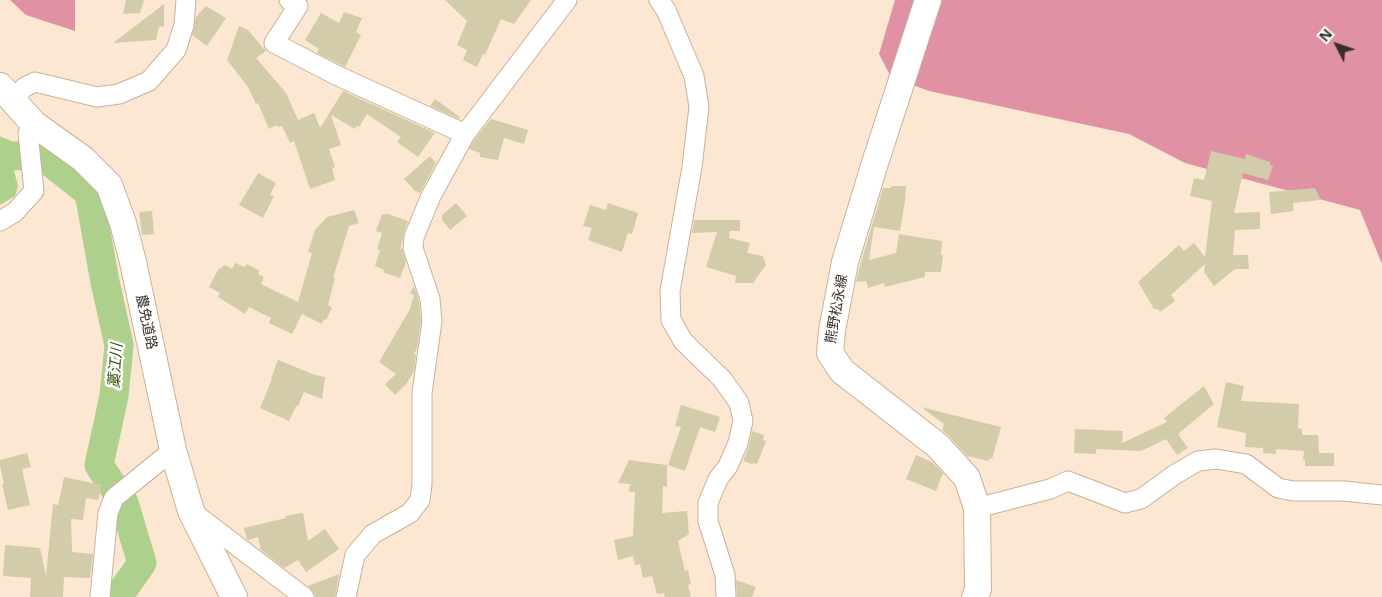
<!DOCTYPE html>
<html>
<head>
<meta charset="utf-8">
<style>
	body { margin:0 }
	#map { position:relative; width:1382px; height:597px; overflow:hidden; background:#fce7d2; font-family:"Noto Sans",sans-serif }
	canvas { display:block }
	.north { position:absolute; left:1312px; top:20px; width:50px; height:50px; -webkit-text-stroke:4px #fff; paint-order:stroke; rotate:311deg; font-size:14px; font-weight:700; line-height:20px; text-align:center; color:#382e24 }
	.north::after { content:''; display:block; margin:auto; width:18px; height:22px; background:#382e24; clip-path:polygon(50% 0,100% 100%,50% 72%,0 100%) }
</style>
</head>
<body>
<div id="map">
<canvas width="1382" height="597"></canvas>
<div class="north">N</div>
</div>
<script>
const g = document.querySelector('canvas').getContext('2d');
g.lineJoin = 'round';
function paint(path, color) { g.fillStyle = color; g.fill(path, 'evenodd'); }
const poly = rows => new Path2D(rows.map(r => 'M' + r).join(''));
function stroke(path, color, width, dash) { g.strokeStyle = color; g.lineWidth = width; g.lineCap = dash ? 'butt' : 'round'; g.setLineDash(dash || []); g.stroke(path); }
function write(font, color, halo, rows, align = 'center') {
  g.font = font + ' "Noto Sans","Noto Sans JP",sans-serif'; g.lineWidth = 5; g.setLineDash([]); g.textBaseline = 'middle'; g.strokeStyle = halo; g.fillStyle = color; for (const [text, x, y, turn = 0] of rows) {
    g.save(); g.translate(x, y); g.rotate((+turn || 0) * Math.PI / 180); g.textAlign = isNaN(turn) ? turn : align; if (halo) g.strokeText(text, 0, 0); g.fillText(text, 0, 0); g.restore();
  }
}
const forest = poly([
	[10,0,75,0,75,31,26,15],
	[895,0,1382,0,1382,264,1360,210,1185,163,1129,134,929,91,891,77,879,54]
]);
const water = poly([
	[0,136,6,141,18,186,15,196,0,205]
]);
const river = poly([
	[0,152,10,156,41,155,89,193,105,282,119,345,114,396,99,465,124,503,142,563,118,597]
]);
const building = poly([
	[126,0,144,0,140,13,123,14],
	[445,0,531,0,514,24,501,19,485,55,483,54,477,67,463,60,467,50,457,45,467,21],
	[164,4,164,26,159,27,156,40,113,43],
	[206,6,226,18,207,46,192,35,196,17],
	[344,12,362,18,356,32,361,35,345,67,317,53,319,49,305,40,321,13,339,23],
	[239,26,248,30,266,51,256,58,286,93,298,120,314,113,320,128,343,91,435,133,418,157,397,142,401,137,367,114,359,127,357,126,355,129,331,115,341,145,329,149,335,167,332,168,335,180,310,189,294,141,290,143,282,126,278,127,277,125,269,129,258,103,256,104,248,87,227,60],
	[435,99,460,117,459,119,430,106],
	[491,119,528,130,524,144,504,138,498,160,480,157,480,153,469,149,474,140],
	[1211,151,1245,159,1246,154,1270,162,1270,165,1273,166,1268,180,1243,173,1234,213,1260,212,1260,229,1235,230,1233,255,1248,255,1249,269,1235,269,1214,286,1204,272,1205,264,1171,295,1175,301,1160,312,1158,309,1154,309,1138,282,1179,245,1184,251,1194,243,1205,257,1212,201,1190,196,1194,178,1204,180],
	[430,156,436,163,420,193,415,191,404,179],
	[258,173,276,183,270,195,274,196,263,218,239,205],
	[891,186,906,186,905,201,900,231,874,227,869,260,896,253,899,234,942,241,941,255,943,255,941,272,925,272,925,277,885,287,884,283,868,288,866,281,856,282,860,266,883,188,891,188],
	[1315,188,1321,200,1293,203,1294,211,1271,214,1269,192],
	[456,203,467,216,450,230,442,220,442,215],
	[608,203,638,213,632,234,628,233,622,252,588,240,592,228,583,226,590,205,606,210],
	[354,210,359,223,349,226,333,278,335,278,328,305,332,308,326,320,324,319,322,324,302,314,292,334,269,323,271,318,249,307,245,314,218,297,220,293,209,287,218,270,225,265,232,269,235,263,245,267,247,264,260,271,258,274,264,277,261,284,298,302,312,253,308,252,315,230,327,217],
	[152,211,154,234,142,235,139,212],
	[385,213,408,221,404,233,400,250,402,248,406,262,400,278,383,272,384,270,375,266,380,250,377,249,382,233,376,231,382,214,385,215],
	[694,220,740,220,740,231,730,231,729,238,750,243,747,253,763,256,766,265,753,283,735,283,736,276,706,267,717,232,692,233],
	[414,286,419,301,421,321,417,348,414,354,416,355,414,371,407,383,395,395,385,384,396,374,379,362,410,309,414,295,410,293],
	[278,360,315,375,325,377,322,399,304,392,298,406,296,406,289,421,260,408,272,379,271,379],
	[1226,382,1244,386,1241,401,1299,404,1298,428,1302,429,1302,435,1318,435,1319,453,1334,453,1334,466,1305,466,1305,460,1303,460,1304,451,1276,449,1276,454,1263,453,1263,448,1245,447,1246,433,1217,427],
	[1204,386,1214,404,1178,434,1188,448,1177,455,1166,439,1141,451,1096,449,1096,454,1074,453,1075,429,1123,431,1122,443,1167,422,1164,418],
	[681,405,720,417,715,432,700,427,685,471,668,465,681,427,675,426],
	[921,407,1001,427,992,459,990,458,988,461,967,456,949,436,942,430,944,424],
	[752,431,764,435,763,440,766,441,757,464,753,463,752,464,743,461,749,446],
	[27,453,31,467,22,469,30,505,8,510,2,484,4,483,0,466,0,460],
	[916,455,932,462,943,473,936,491,906,479],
	[629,460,667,465,667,487,663,486,662,513,687,511,689,534,678,541,685,571,688,570,691,584,688,585,691,597,665,597,664,593,657,594,652,576,643,578,640,564,635,565,633,556,618,560,614,540,633,536,635,492,629,492,630,484,618,483],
	[64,477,102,485,98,500,86,498,83,520,71,519,72,552,93,554,90,578,64,577,63,597,30,597,31,578,3,576,5,545,40,548,46,576,53,504,58,505],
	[303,513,308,541,325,529,339,549,306,572,298,560,284,568,261,550,258,537,248,540,247,539,244,528,286,518,285,516],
	[339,574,335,597,315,597,314,592,308,586],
	[736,580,756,587,752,597,737,597]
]);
const street = poly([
	[289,0,298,6,274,43,336,75,465,134],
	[659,0,666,10,694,76,699,107,692,167,670,291,671,320,683,341,723,380,739,403,743,421,738,443,728,466,718,479,708,503,708,521,725,575,726,597],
	[11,99,25,87,35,82,97,97,119,94,149,81,176,50,184,25,186,0],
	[0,221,15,212,34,191,28,133,34,124],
	[977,508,1050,489,1068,481,1125,503,1141,499,1174,475,1198,461,1216,459,1246,464,1278,488,1293,491,1344,491,1382,495],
	[194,513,304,597],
	[100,597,108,513,114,498,173,450],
	[346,597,355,555,373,534,410,513,420,500,422,484,422,393,432,321,430,299,413,248,414,237,431,196,465,134,567,0]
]);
const secondary = poly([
	[928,0,874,166,845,262,832,331,830,353,842,371,938,446,967,478,977,508,978,589,975,597],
	[0,86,34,124,83,159,109,185,123,223,133,262,173,450,191,511,234,597]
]);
const streetNames = [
	["熊野松永線",837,309,-80],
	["農免道路",146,322,78]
];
const waterNames = [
	["藁江川",116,366,-86]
];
paint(forest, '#e091a4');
paint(water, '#add08d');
stroke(river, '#add08d', 29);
paint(building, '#d2ccab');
stroke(street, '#cab198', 21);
stroke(secondary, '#cab198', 28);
stroke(street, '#fff', 19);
stroke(secondary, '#fff', 26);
write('14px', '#382e24', '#fff', streetNames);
write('italic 15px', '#315007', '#fff', waterNames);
</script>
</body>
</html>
